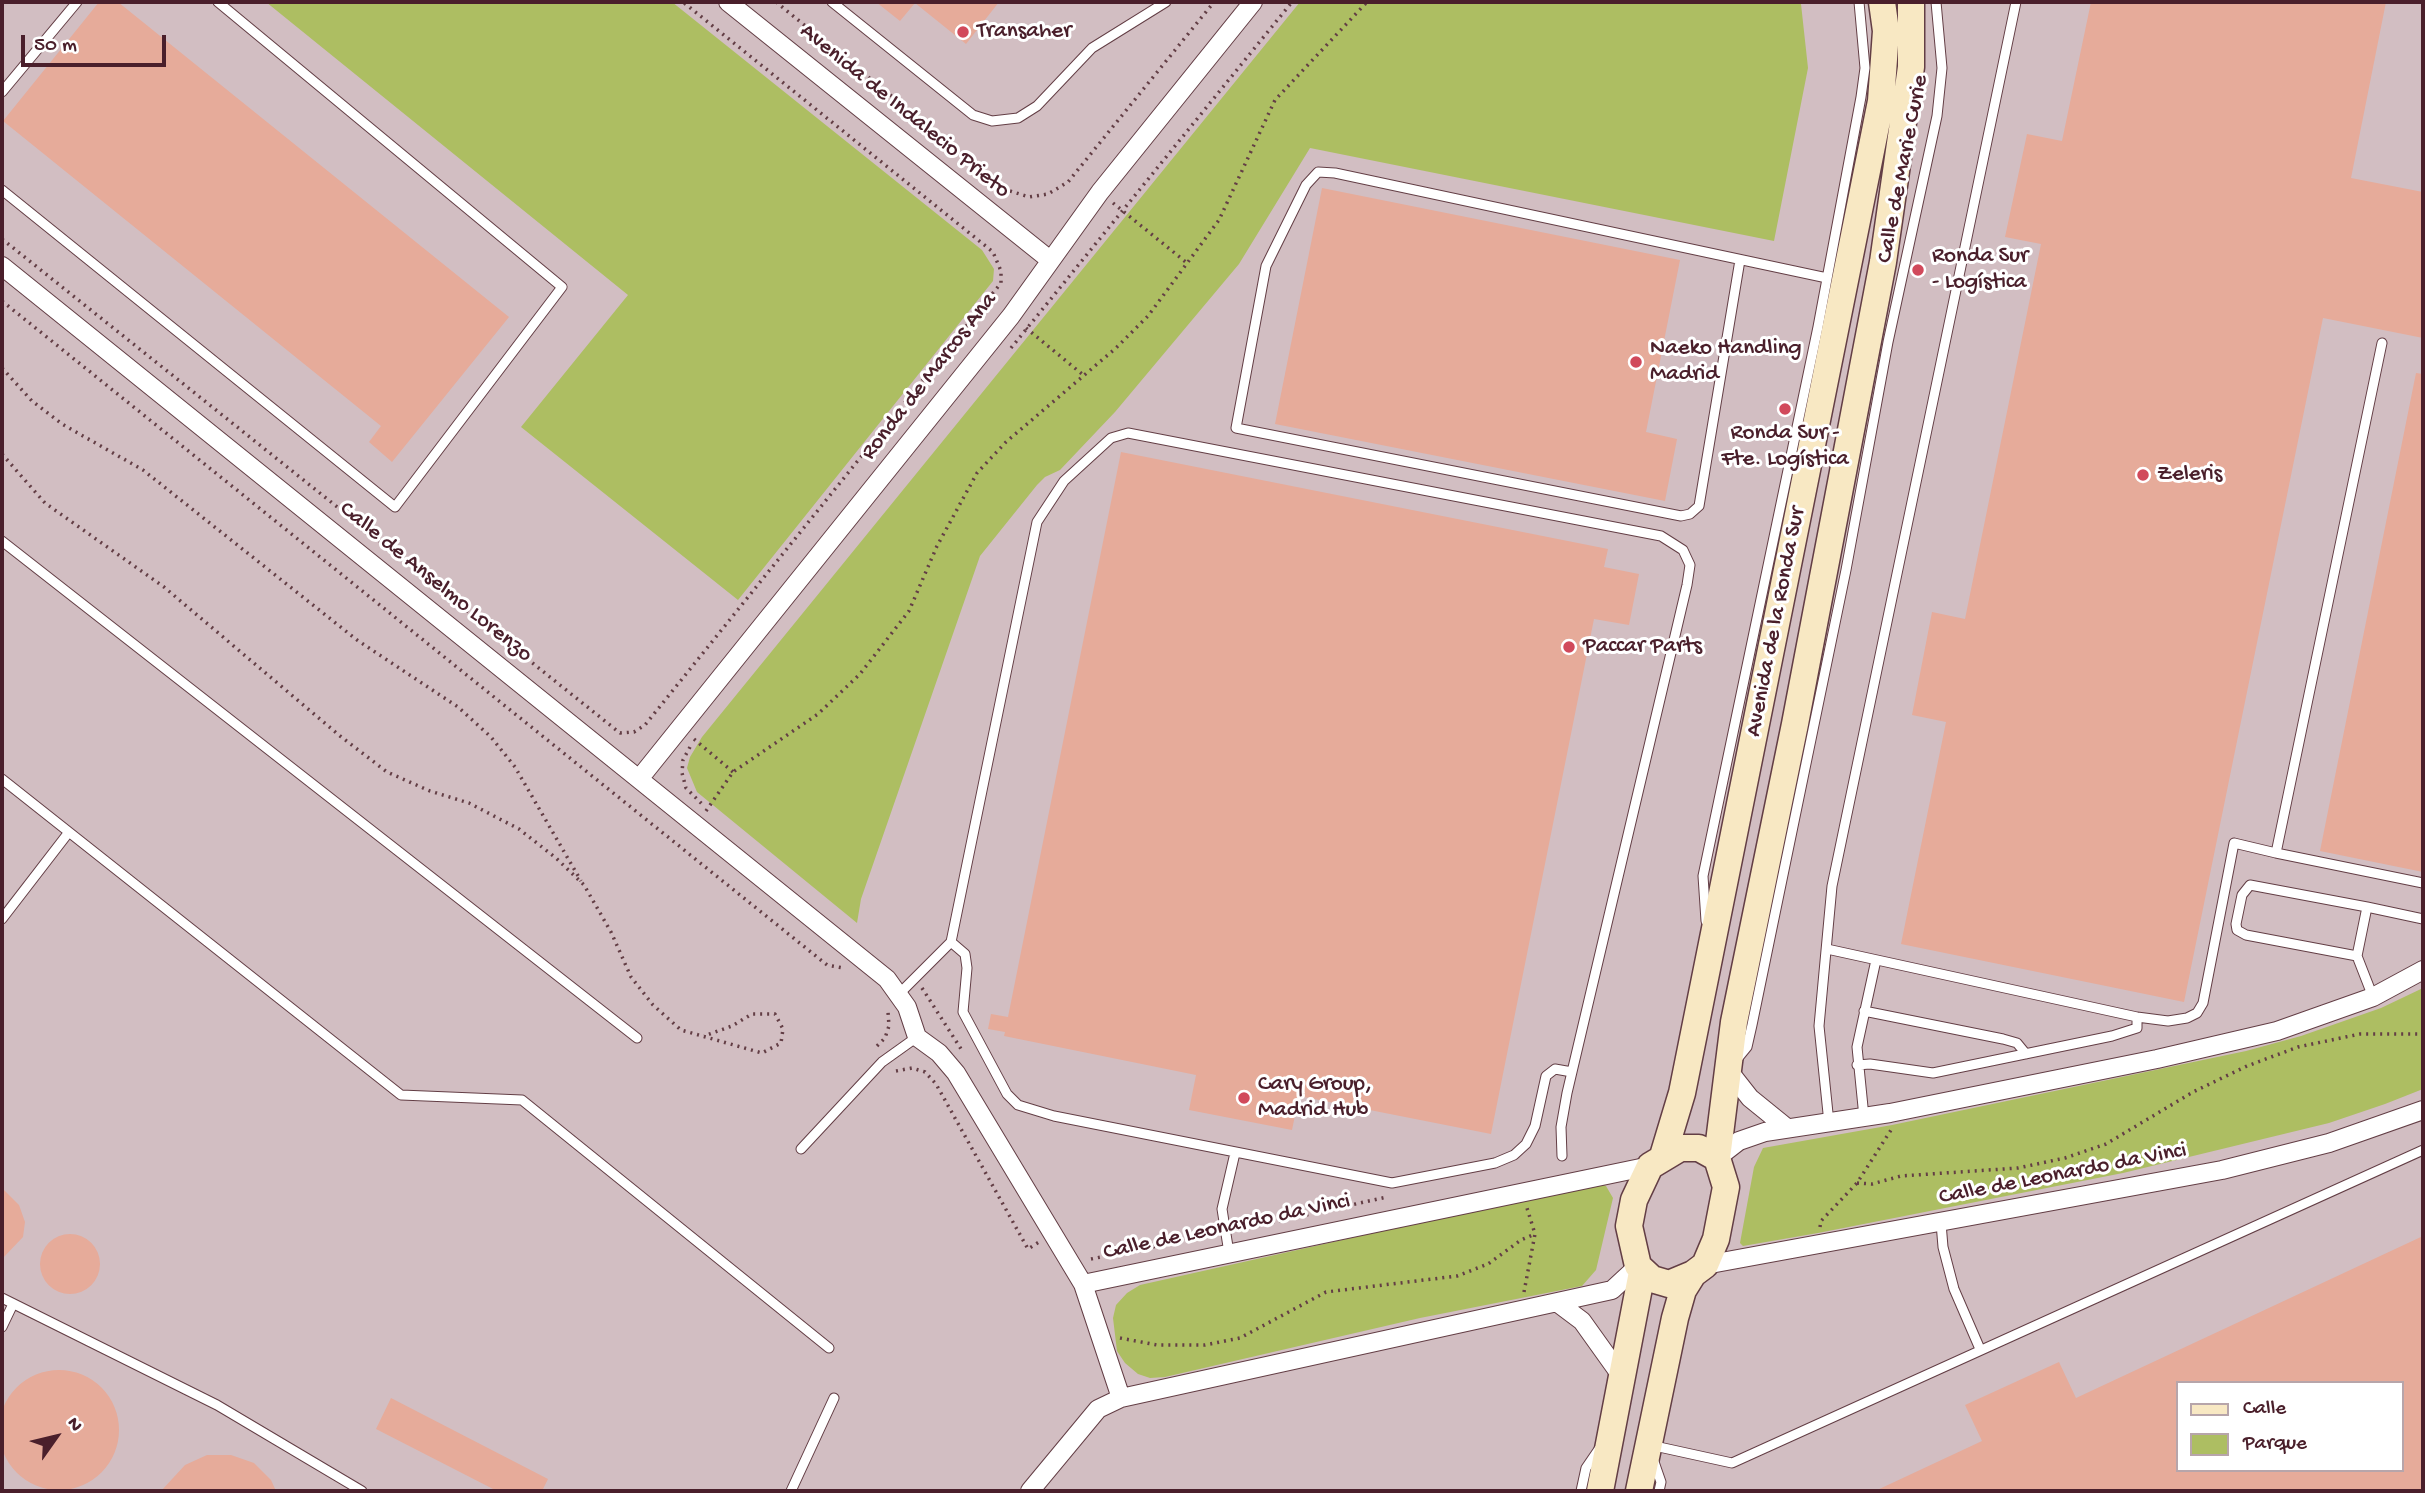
<!DOCTYPE html>
<html>
<head>
<meta charset="utf-8">
<style>
	body { margin:0 }
	#map { position:relative; width:2425px; height:1493px; overflow:hidden; background:#f3ebd6; font-family:"Gochi Hand",sans-serif }
	canvas { display:block }
	.frame { position:absolute; inset:0; border:4px solid #4a1f2b; pointer-events:none }
	.legend { position:absolute; left:2176px; top:1381px; width:228px; height:91px; box-sizing:border-box; background:#fff; border:2px solid #b7a5aa; margin:0; padding:9px 12px; list-style:none; font-size:21px; color:#4a1f2b }
	.legend li { display:flex; align-items:center; gap:14px; height:35px }
	.legend b { width:35px; border:2px solid #b7a5aa }
	.north { position:absolute; left:21px; top:1402px; width:70px; height:70px; -webkit-text-stroke:5px #fff; paint-order:stroke; rotate:56deg; font-size:19px; font-weight:700; line-height:28px; text-align:center; color:#4a1f2b }
	.north::after { content:''; display:block; margin:auto; width:24px; height:32px; background:#4a1f2b; clip-path:polygon(50% 0,100% 100%,50% 72%,0 100%) }
	.scale { position:absolute; left:21px; top:35px; width:145px; height:32px; box-sizing:border-box; border:4px solid #4a1f2b; border-top:0; padding-left:9px; font-size:21px; line-height:24px; white-space:nowrap; color:#4a1f2b; -webkit-text-stroke:5px #fff; paint-order:stroke }
</style>
</head>
<body>
<div id="map">
<canvas width="2425" height="1493"></canvas>
<div class="frame"></div>
<ul class="legend">
<li><b style="height:9px;background:#f8e8c3"></b>Calle</li>
<li><b style="height:19px;background:#adbe62"></b>Parque</li>
</ul>
<div class="north">N</div>
<div class="scale">50 m</div>
</div>
<script>
const g = document.querySelector('canvas').getContext('2d');
g.lineJoin = 'round';
function paint(path, color) { g.fillStyle = color; g.fill(path, 'evenodd'); }
const poly = rows => new Path2D(rows.map(r => 'M' + r).join(''));
function stroke(path, color, width, dash) { g.strokeStyle = color; g.lineWidth = width; g.lineCap = dash ? 'butt' : 'round'; g.setLineDash(dash || []); g.stroke(path); }
function write(font, color, halo, rows, align = 'center') {
  g.font = font + ' "Gochi Hand",sans-serif'; g.lineWidth = 6; g.setLineDash([]); g.textBaseline = 'middle'; g.strokeStyle = halo; g.fillStyle = color; for (const [text, x, y, turn = 0] of rows) {
    g.save(); g.translate(x, y); g.rotate((+turn || 0) * Math.PI / 180); g.textAlign = isNaN(turn) ? turn : align; if (halo) g.strokeText(text, 0, 0); g.fillText(text, 0, 0); g.restore();
  }
}
const industrial = poly([
	[2,2,1791,2,1801,4,1801,2,2423,2,2423,1491,2,1491],
	[2178,1383,2402,1383,2402,1470,2178,1470]
]);
const green = poly([
	[266,2,672,2,982,250,994,269,993,281,738,600,521,427,628,295],
	[1300,2,1791,2,1801,4,1808,68,1774,241,1310,148,1239,264,1115,412,1060,470,1045,477,1037,485,980,556,861,899,857,923,697,792,687,768,690,757,702,737],
	[2423,988,2423,1089,2385,1104,2329,1123,2123,1173,1818,1233,1743,1246,1740,1243,1754,1167,1763,1148,1892,1125,2246,1051,2301,1036,2381,1008],
	[1598,1183,1606,1186,1613,1198,1596,1270,1582,1286,1420,1318,1165,1377,1150,1378,1138,1374,1125,1363,1117,1351,1113,1318,1116,1305,1127,1293,1140,1285]
]);
const building = poly([
	[99,2,118,2,509,317,392,462,369,442,381,426,3,121],
	[876,2,999,2,966,44,915,3,900,21],
	[2091,2,2386,2,2351,178,2423,192,2423,338,2323,318,2184,1002,1901,944,1946,722,1912,715,1932,612,1965,619,2041,244,2005,237,2027,134,2062,141],
	[1322,188,1680,260,1646,432,1677,439,1665,501,1275,424],
	[2416,373,2423,374,2423,872,2320,851],
	[1121,452,1608,549,1604,567,1639,574,1629,625,1594,619,1491,1134,1299,1096,1292,1130,1189,1110,1196,1075,1004,1036,1005,1032,988,1029,991,1014,1008,1017],
	[2,1188,19,1205,25,1222,23,1237,2,1259],
	'40 1264a30 30 0 1 1 60 0a30 30 0 1 1-60 0Z',
	[2423,1236,2423,1491,1875,1491,1982,1441,1965,1405,2059,1362,2076,1398],
	[2178,1383,2402,1383,2402,1470,2178,1470],
	'-1 1430a60 60 0 1 1 120 0a60 60 0 1 1-120 0Z',
	[391,1398,548,1479,542,1491,497,1491,376,1429],
	[207,1455,231,1455,254,1463,271,1480,276,1491,161,1491,185,1465]
]);
const path = poly([
	[776,2,1007,190,1029,197,1048,194,1068,182,1214,2],
	[1113,203,1187,263],
	[2,239,620,733,634,732,645,725,1001,283,1001,271,993,252,683,2],
	[2,301,827,965,843,968],
	[1026,328,1082,374],
	[1011,348,1292,2],
	[2,368,32,401,62,424,143,470,357,640,458,707,491,737,515,767,581,881],
	[2,454,45,503,164,587,340,736,387,772,430,791,469,803,519,829,556,858,584,885,611,932,631,977,653,1005,681,1030,762,1053,781,1043,783,1029,775,1014,752,1014,732,1026,704,1036],
	[694,739,733,772],
	[690,747,683,760,682,773,686,788,704,806],
	[706,811,733,772,818,714,860,674,909,611,937,546,977,473,1006,442,1116,348,1148,316,1219,220,1275,100,1367,2],
	[922,988,963,1052],
	[877,1046,885,1038,889,1026,888,1012],
	[896,1071,912,1068,925,1072,936,1084,1028,1249,1039,1242],
	[1857,1183,1872,1184,1901,1176,2018,1168,2065,1158,2106,1144,2193,1092,2247,1066,2298,1047,2360,1034,2423,1034],
	[1820,1227,1821,1221,1857,1183,1891,1130],
	[1238,1230,1387,1197],
	[1091,1259,1213,1235],
	[1524,1292,1535,1234,1527,1208],
	[1120,1338,1157,1345,1205,1345,1240,1338,1326,1292,1457,1276,1488,1264,1521,1240,1535,1234]
]);
const service = poly([
	[832,2,973,115,992,121,1018,118,1037,106,1092,48,1166,2],
	[2,92,77,2],
	[2,190,395,507,562,287,218,2],
	[1740,260,1699,506,1690,514,1681,516,1236,428,1266,266,1306,185,1318,172,1335,173,1827,278],
	[2382,343,2276,853,2423,883],
	[2,541,637,1038],
	[2,779,401,1095,522,1100,829,1348],
	[2,919,69,832],
	[1706,921,1703,876,1818,327,1861,97,1865,68,1859,2],
	[951,942,965,954,967,968,963,1012,1007,1094,1018,1105,1054,1116,1392,1183,1495,1163,1514,1155,1526,1144,1535,1126,1546,1076,1555,1069,1572,1072],
	[1827,949,2137,1017,2168,1021,2187,1018,2197,1013,2203,1003,2234,843,2276,853],
	[2357,956,2246,935,2237,930,2236,924,2242,895,2250,885,2367,907],
	[899,994,951,942,1037,522,1064,481,1111,438,1128,433,1661,536,1683,550,1690,565,1687,585,1567,1093,1561,1127,1562,1156],
	[2373,997,2357,956,2367,907,2423,919],
	[1864,1011,2003,1039,2017,1043,2026,1054],
	[1738,1058,1747,1047,1752,1025,1846,570,1888,342,1937,116,1942,68,1936,2],
	[1857,1065,1870,1064,1933,1073,2112,1036,2137,1028,2137,1017],
	[1864,1117,1857,1047,1876,960],
	[1829,1123,1819,1026,1832,886,2016,2],
	[801,1149,882,1062,917,1037],
	[1941,1223,1943,1247,1954,1289,1980,1349],
	[1229,1253,1222,1209,1235,1153],
	[2,1298,217,1405,362,1491],
	[2,1327,13,1304],
	[1650,1445,1732,1463,2423,1150],
	[1653,1459,1661,1482,1659,1491],
	[791,1491,834,1398],
	[1581,1491,1586,1468,1599,1449]
]);
const minor = poly([
	[728,2,1050,260],
	[2,266,887,979,907,1007,917,1037,939,1053,956,1073,1083,1284],
	[639,779,1011,316,1100,192,1253,2],
	[1728,1070,1750,1098,1787,1128],
	[1717,1158,1739,1141,1765,1132,1890,1113,2157,1059,2277,1031,2373,997,2423,970],
	[1705,1265,2222,1170,2329,1143,2423,1110],
	[1558,1303,1582,1321,1622,1377],
	[1121,1398,1083,1284,1650,1166],
	[1030,1491,1098,1409,1121,1398,1612,1290,1638,1266]
]);
const secondary = poly([
	[1663,1156,1682,1093,1881,101,1886,31,1882,2],
	[1717,1158,1699,1148,1680,1148,1650,1166,1634,1200,1629,1226,1638,1266,1652,1279,1669,1284,1693,1274,1705,1265,1716,1239,1726,1187,1717,1158,1734,1022,1795,724,1883,262,1911,67,1911,2],
	[1600,1491,1642,1272],
	[1639,1491,1675,1318,1683,1290,1693,1274]
]);
const markers = [
	[963,32,7,"#d1495b"],
	[1918,270,7,"#d1495b"],
	[1636,362,7,"#d1495b"],
	[1785,409,7,"#d1495b"],
	[2143,475,7,"#d1495b"],
	[1569,647,7,"#d1495b"],
	[1244,1098,7,"#d1495b"]
];
const poiNames = [
	["Transaher",977,32],
	["Ronda Sur",1932,257],
	["- Logística",1932,283],
	["Naeko Handling",1650,349],
	["Madrid",1650,375],
	["Ronda Sur -",1785,434,"center"],
	["Fte. Logística",1785,460,"center"],
	["Zeleris",2157,475],
	["Paccar Parts",1583,647],
	["Cary Group,",1258,1085],
	["Madrid Hub",1258,1111]
];
const streetNames = [
	["Avenida de Indalecio Prieto",904,112,39],
	["Calle de Marie Curie",1904,169,-79],
	["Ronda de Marcos Ana",930,377,-52],
	["Calle de Anselmo Lorenzo",435,583,39],
	["Avenida de la Ronda Sur",1777,622,-79],
	["Calle de Leonardo da Vinci",2063,1175,-11],
	["Calle de Leonardo da Vinci",1227,1228,-12]
];
paint(industrial, '#d2bec2');
paint(green, '#adbe62');
paint(building, '#e6ab9a');
stroke(service, '#633e45', 11);
stroke(minor, '#633e45', 20);
stroke(secondary, '#633e45', 29);
stroke(path, '#633e45', 3.5, [2, 5]);
stroke(service, '#fff', 9);
stroke(minor, '#fff', 18);
stroke(secondary, '#f8e8c3', 26);
for (const [x, y, r, color] of markers) { const dot = new Path2D(); dot.arc(x, y, r, 0, 2 * Math.PI); g.fillStyle = color; g.fill(dot); stroke(dot, '#fff', 2.5); }
write('23px', '#4a1f2b', '#fff', poiNames, 'left');
write('23px', '#4a1f2b', '#fff', streetNames);
</script>
</body>
</html>
